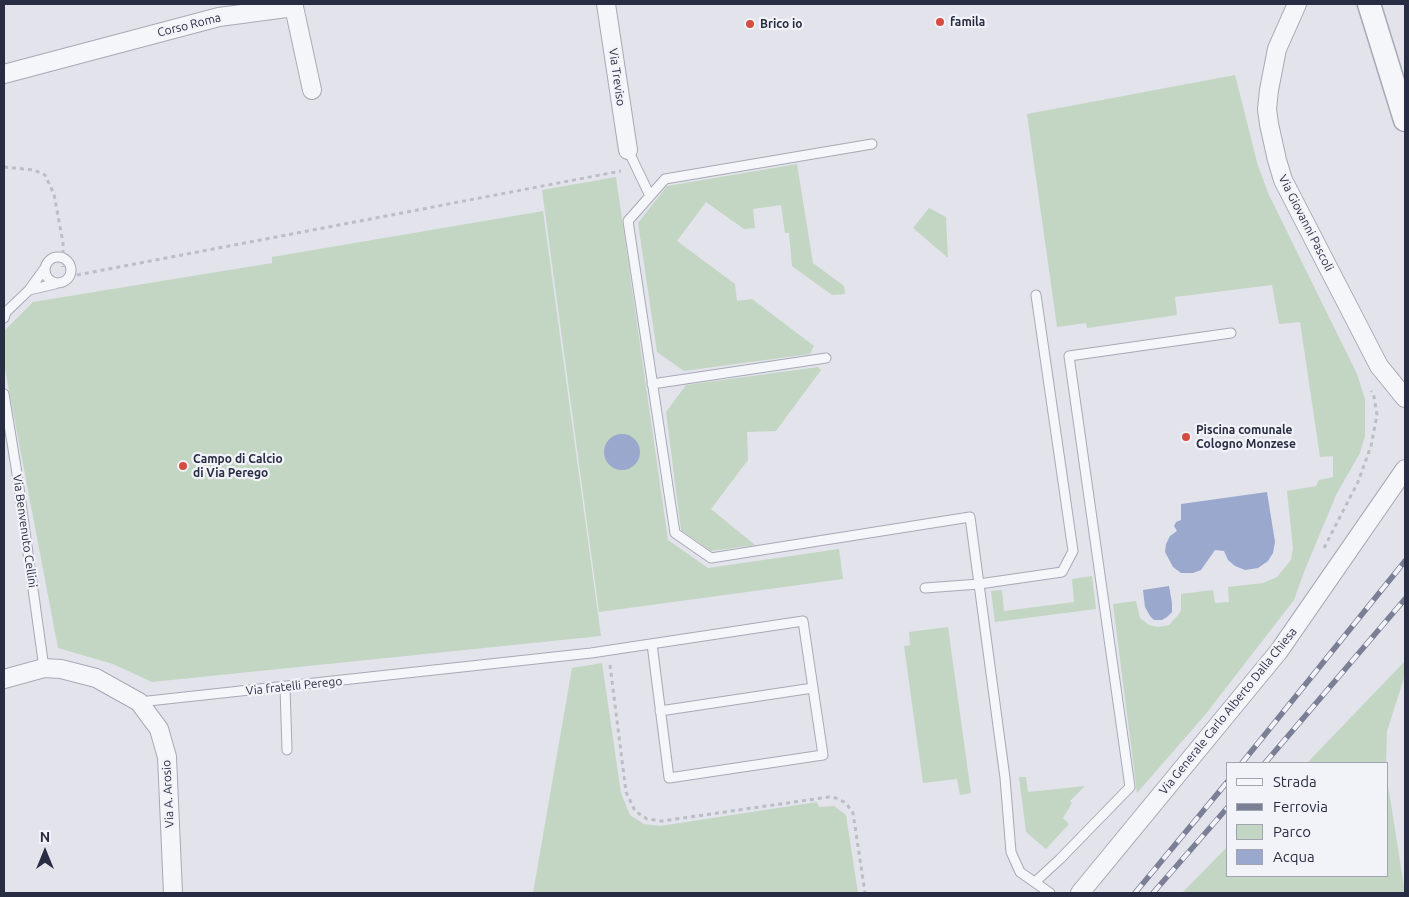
<!DOCTYPE html>
<html>
<head>
<meta charset="utf-8">
<style>
	body { margin:0 }
	#map { position:relative; width:1409px; height:897px; overflow:hidden; background:#e2e3eb; font-family:Ubuntu,sans-serif }
	canvas { display:block }
	.frame { position:absolute; inset:0; border:5px solid #292d44; pointer-events:none }
	.legend { position:absolute; left:1226px; top:762px; width:162px; height:115px; box-sizing:border-box; background:#f2f3f8; border:1px solid #a2a4b0; margin:0; padding:6px 9px; list-style:none; font-size:15px; color:#292d44 }
	.legend li { display:flex; align-items:center; gap:10px; height:25px }
	.legend b { width:25px; border:1px solid #a2a4b0 }
	.north { position:absolute; left:20px; top:827px; width:50px; height:50px; -webkit-text-stroke:4px #f2f3f8; paint-order:stroke; rotate:0deg; font-size:14px; font-weight:700; line-height:20px; text-align:center; color:#292d44 }
	.north::after { content:''; display:block; margin:auto; width:18px; height:22px; background:#292d44; clip-path:polygon(50% 0,100% 100%,50% 72%,0 100%) }
</style>
</head>
<body>
<div id="map">
<canvas width="1409" height="897"></canvas>
<div class="frame"></div>
<ul class="legend">
<li><b style="height:6px;background:#f5f6f9"></b>Strada</li>
<li><b style="height:6px;background:#7a7f96"></b>Ferrovia</li>
<li><b style="height:14px;background:#c3d6c3"></b>Parco</li>
<li><b style="height:14px;background:#9ba8cd"></b>Acqua</li>
</ul>
<div class="north">N</div>
</div>
<script>
const g = document.querySelector('canvas').getContext('2d');
g.lineJoin = 'round';
function paint(path, color) { g.fillStyle = color; g.fill(path, 'evenodd'); }
const poly = rows => new Path2D(rows.map(r => 'M' + r).join(''));
function stroke(path, color, width, dash) { g.strokeStyle = color; g.lineWidth = width; g.lineCap = dash ? 'butt' : 'round'; g.setLineDash(dash || []); g.stroke(path); }
function write(font, color, halo, rows, align = 'center') {
  g.font = font + ' Ubuntu,sans-serif'; g.lineWidth = 4.5; g.setLineDash([]); g.textBaseline = 'middle'; g.strokeStyle = halo; g.fillStyle = color; for (const [text, x, y, turn = 0] of rows) {
    g.save(); g.translate(x, y); g.rotate((+turn || 0) * Math.PI / 180); g.textAlign = isNaN(turn) ? turn : align; if (halo) g.strokeText(text, 0, 0); g.fillText(text, 0, 0); g.restore();
  }
}
const green = poly([
	[1235,75,1258,166,1269,195,1357,374,1365,399,1365,436,1360,453,1337,493,1304,572,1294,600,1205,715,1137,793,1113,604,1136,601,1140,618,1149,625,1158,627,1169,625,1179,614,1181,610,1181,594,1213,590,1215,603,1229,602,1228,587,1263,583,1277,577,1291,560,1293,548,1287,491,1316,486,1319,480,1333,477,1333,456,1320,457,1300,322,1279,324,1272,285,1175,297,1177,315,1087,328,1086,323,1057,327,1027,114],
	[797,164,813,263,844,286,845,294,832,295,792,266,789,233,785,233,781,205,753,209,755,228,744,229,706,202,677,241,735,284,737,301,752,299,814,346,810,354,684,371,657,352,638,223,667,186],
	[616,177,668,540,708,568,839,549,843,579,599,612,542,190],
	[929,208,946,217,948,258,913,228],
	[543,211,601,636,152,682,113,664,58,648,4,364,4,331,33,302,272,263,272,257],
	[818,367,821,370,776,431,747,432,748,460,711,509,755,545,711,551,681,530,666,412,686,385],
	[1092,576,1096,609,995,622,991,591,1002,590,1004,611,1074,602,1072,579],
	[948,627,971,793,960,795,957,779,923,783,904,646,910,645,909,632],
	[1405,661,1405,675,1387,731,1386,763,1307,763],
	[602,663,621,793,630,815,644,824,660,826,817,802,819,807,834,806,846,815,858,893,533,893,572,668],
	[1019,777,1026,777,1028,792,1085,786,1070,801,1072,803,1063,818,1069,824,1046,849,1026,832],
	[1388,785,1405,893,1182,893,1228,846,1228,876,1388,876]
]);
const water = poly([
	'604 452a18 18 0 1 1 36 0a18 18 0 1 1-36 0Z',
	[1267,492,1275,542,1273,553,1268,561,1258,568,1245,570,1235,566,1228,560,1224,551,1215,550,1201,570,1193,573,1181,573,1173,567,1165,552,1166,544,1170,536,1177,531,1174,526,1176,522,1181,520,1181,504],
	[1169,586,1172,603,1172,612,1167,617,1162,620,1154,620,1150,616,1145,607,1143,590]
]);
const path = poly([
	[4,167,34,170,45,175,54,194,63,243,63,267],
	[69,275,77,275,621,171],
	[1324,548,1358,482,1371,446,1377,415,1374,397,1371,391],
	[610,665,626,792,635,811,647,819,662,821,829,797,836,798,846,803,853,813,865,893]
]);
const service = poly([
	[872,144,665,179,628,221,675,533,711,558,970,517,1005,778,1011,852,1020,872,1050,893],
	[628,150,650,196],
	'45 270a13 13 0 1 1 26 0a13 13 0 1 1-26 0Z',
	[29,290,55,284],
	[4,318,6,312,29,290,45,268],
	[652,384,826,358],
	[4,394,16,467,44,668],
	[925,588,979,584,1062,572,1073,551,1036,295],
	[285,687,287,750],
	[139,702,591,653,803,621,823,755,669,778,652,644],
	[660,711,813,688],
	[1035,882,1060,859,1130,787,1069,356,1231,333]
]);
const minor = poly([
	[606,4,628,150],
	[1297,4,1277,49,1269,90,1267,109,1269,124,1277,160,1283,180,1379,366,1405,398],
	[4,74,219,17,294,7,312,90],
	[4,679,44,668,61,669,96,678,139,702,159,729,167,757,173,893],
	[1080,893,1279,651,1405,469]
]);
const tertiary = poly([
	[1369,4,1405,120]
]);
const rail = poly([
	[1242,763,1405,561],
	[1265,763,1405,599],
	[1135,893,1228,781],
	[1153,893,1228,807]
]);
const markers = [
	[940,22,5,"#d64c41"],
	[750,24,5,"#d64c41"],
	[1186,437,5,"#d64c41"],
	[183,466,5,"#d64c41"]
];
const poiNames = [
	["famila",950,22],
	["Brico io",760,24],
	["Piscina comunale",1196,430],
	["Cologno Monzese",1196,444],
	["Campo di Calcio",193,459],
	["di Via Perego",193,473]
];
const streetNames = [
	["Corso Roma",189,25,-14],
	["Via Treviso",617,77,82],
	["Via Giovanni Pascoli",1306,223,63],
	["Via Benvenuto Cellini",25,531,82],
	["Via fratelli Perego",294,686,-6],
	["Via Generale Carlo Alberto Dalla Chiesa",1228,711,-51],
	["Via A. Arosio",168,794,-93]
];
paint(green, '#c3d6c3');
paint(water, '#9ba8cd');
stroke(service, '#a7a9b6', 11);
stroke(minor, '#a7a9b6', 20);
stroke(tertiary, '#a7a9b6', 25);
stroke(path, '#bcbec6', 3, [4, 4]);
stroke(service, '#f5f6f9', 9);
stroke(minor, '#f5f6f9', 18);
stroke(tertiary, '#f5f6f9', 22);
stroke(rail, '#7a7f96', 5.5);
stroke(rail, '#f2f3f8', 4, [11]);
for (const [x, y, r, color] of markers) { const dot = new Path2D(); dot.arc(x, y, r, 0, 2 * Math.PI); g.fillStyle = color; g.fill(dot); stroke(dot, '#f2f3f8', 2); }
write('bold 12px', '#292d44', '#f2f3f8', poiNames, 'left');
write('12px', '#292d44', '#f2f3f8', streetNames);
</script>
</body>
</html>
